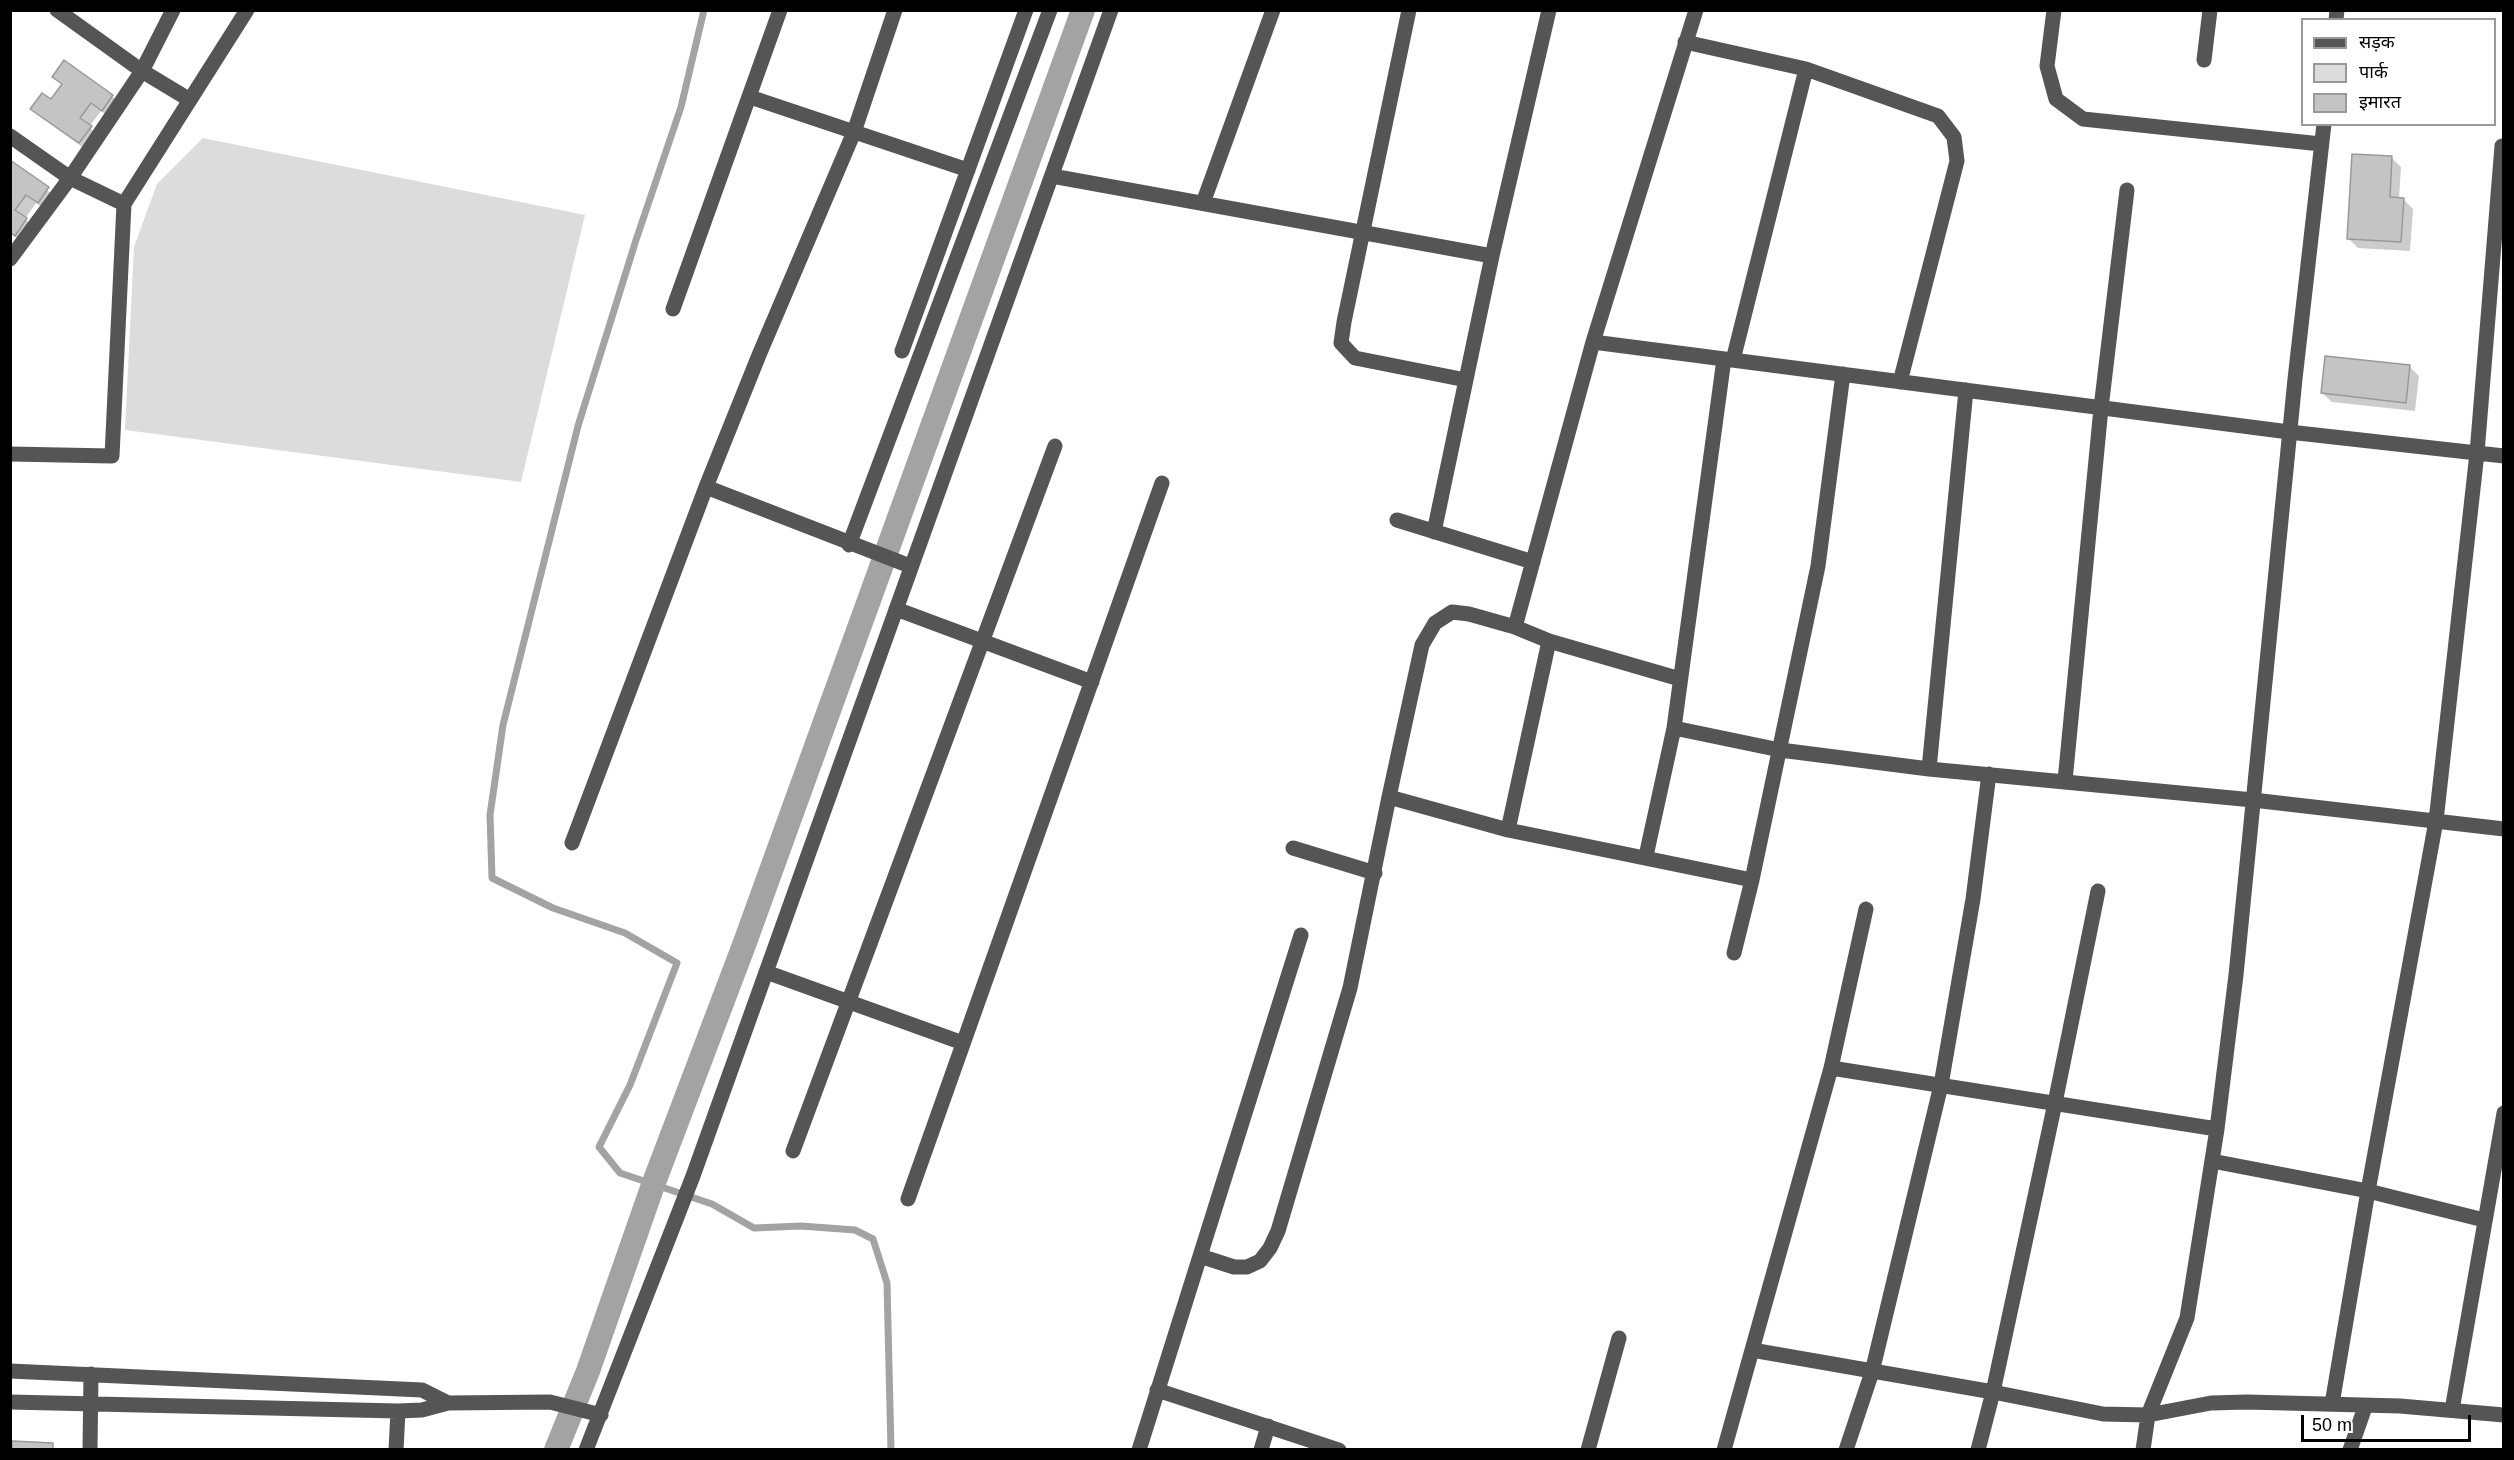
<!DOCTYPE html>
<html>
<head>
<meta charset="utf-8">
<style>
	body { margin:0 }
	#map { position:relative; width:2514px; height:1460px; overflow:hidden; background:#fff; font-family:Helvetica,"Noto Sans Devanagari",sans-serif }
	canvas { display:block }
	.frame { position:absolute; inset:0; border:12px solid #000; pointer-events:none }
	.legend { position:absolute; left:2301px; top:18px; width:195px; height:108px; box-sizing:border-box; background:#fff; border:2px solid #999; margin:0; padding:8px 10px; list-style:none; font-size:18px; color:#000 }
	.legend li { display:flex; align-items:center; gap:12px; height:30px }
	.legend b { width:30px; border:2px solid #999 }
	.scale { position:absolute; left:2301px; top:1415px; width:170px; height:27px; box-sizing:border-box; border:3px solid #000; border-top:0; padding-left:8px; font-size:18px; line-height:21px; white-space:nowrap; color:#000; -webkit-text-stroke:4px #fff; paint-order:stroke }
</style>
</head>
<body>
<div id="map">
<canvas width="2514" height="1460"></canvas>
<div class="frame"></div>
<ul class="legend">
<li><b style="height:8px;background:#555"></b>सड़क</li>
<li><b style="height:16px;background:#dcdcdc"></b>पार्क</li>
<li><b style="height:16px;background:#c4c4c4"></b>इमारत</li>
</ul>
<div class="scale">50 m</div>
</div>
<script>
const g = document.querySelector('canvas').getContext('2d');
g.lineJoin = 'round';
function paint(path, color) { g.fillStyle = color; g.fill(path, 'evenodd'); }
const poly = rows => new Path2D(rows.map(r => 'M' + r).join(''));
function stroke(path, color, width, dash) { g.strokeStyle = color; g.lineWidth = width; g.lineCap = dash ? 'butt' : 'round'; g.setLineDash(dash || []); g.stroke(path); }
const green = poly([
	[203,138,585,215,521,482,125,430,134,247,157,184]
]);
const shadow = poly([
	[64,63,112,96,121,106,112,119,101,111,89,127,100,137,89,152,42,118,32,109,52,101,63,86,54,77],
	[2392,158,2401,167,2399,199,2404,200,2413,209,2410,251,2358,248,2348,238],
	[10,162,57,198,47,211,36,203,25,219,36,229,25,244,10,233],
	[2410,367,2419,376,2415,411,2332,402,2322,393]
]);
const stream = poly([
	[704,10,681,107,636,240,578,426,503,725,490,815,492,878,553,908,625,933,677,963,630,1085,599,1147,620,1173,712,1204,754,1228,801,1226,855,1230,873,1239,887,1283,891,1450]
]);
const canal = poly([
	[556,1450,588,1371,653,1185,744,945,1083,10]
]);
const building = poly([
	[64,60,113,95,102,111,91,103,80,118,92,126,79,143,30,109,42,93,51,99,62,84,52,77,64,60],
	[2352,154,2392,156,2390,197,2404,198,2401,242,2347,239,2352,154],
	[10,160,49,187,38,203,26,195,15,210,27,218,15,236,10,232,10,160],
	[2325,356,2410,365,2406,403,2321,393,2325,356],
	[12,1441,53,1443,53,1450,12,1450,12,1441]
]);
const minor = poly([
	[57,10,142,71,190,100],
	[1409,10,1344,322,1341,343,1355,358,1466,380],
	[2054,10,2047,66,2056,99,2083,119,2321,144],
	[2336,20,2337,10],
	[1685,42,1806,69,1938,116,1954,137,1957,161,1900,382],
	[2204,60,2210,10],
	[750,97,968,170],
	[10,136,70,178,124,204],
	[1052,176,1492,256],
	[1203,203,1273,10],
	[10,259,70,178,142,71,173,10],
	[673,309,780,10],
	[1593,342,2289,432,2504,456],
	[902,351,1026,10],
	[1724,359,1674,728,1780,750,1929,769,2253,800,2504,829],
	[1733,360,1806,69],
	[10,454,112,456,124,204,247,10],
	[706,487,910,566],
	[1397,520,1533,562],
	[1434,532,1492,256,1549,10],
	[849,545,1050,10],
	[896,609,1092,682],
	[1515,627,1593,342,1696,10],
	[1680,679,1549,641,1515,627,1469,614,1452,612,1435,623,1422,645,1389,797,1508,830,1752,880],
	[1929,769,1966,390],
	[2065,781,2101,408,2127,190],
	[1508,830,1549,641],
	[572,843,706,487,759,355,854,132,895,10],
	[1293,848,1375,873],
	[1646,856,1674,728],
	[1866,909,1831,1068,2217,1129],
	[1734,953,1752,880,1818,566,1843,374],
	[766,972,963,1043],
	[793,1151,1055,446],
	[2212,1161,2368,1191,2484,1220],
	[908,1199,1162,483],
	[1200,1256,1234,1267,1247,1267,1260,1261,1270,1248,1278,1231,1350,988,1389,797],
	[1752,1350,1993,1392,2103,1414,2148,1415,2211,1403,2247,1402,2400,1406,2504,1415],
	[10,1371,422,1390,448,1403],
	[1157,1390,1339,1450],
	[10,1402,398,1411,422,1410,448,1403,550,1402,601,1415],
	[2332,1404,2368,1191,2436,821,2477,453,2502,146],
	[2452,1410,2504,1113],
	[90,1450,91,1374],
	[396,1450,398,1411],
	[586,1450,693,1176,1111,10],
	[1139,1450,1301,935],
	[1261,1450,1268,1426],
	[1588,1450,1619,1338],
	[1724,1450,1831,1068],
	[1846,1450,1872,1372,1941,1085,1973,899,1989,774],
	[1978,1450,1993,1392,2055,1103,2098,891],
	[2143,1450,2148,1415,2187,1318,2217,1129,2236,975,2295,379,2324,124],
	[2350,1450,2365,1407]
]);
paint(green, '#dcdcdc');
paint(shadow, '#0003');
stroke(stream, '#a3a3a3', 7);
stroke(canal, '#a3a3a3', 24);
paint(building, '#c4c4c4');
stroke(building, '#999', 1.5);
stroke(minor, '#555', 15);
</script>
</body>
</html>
